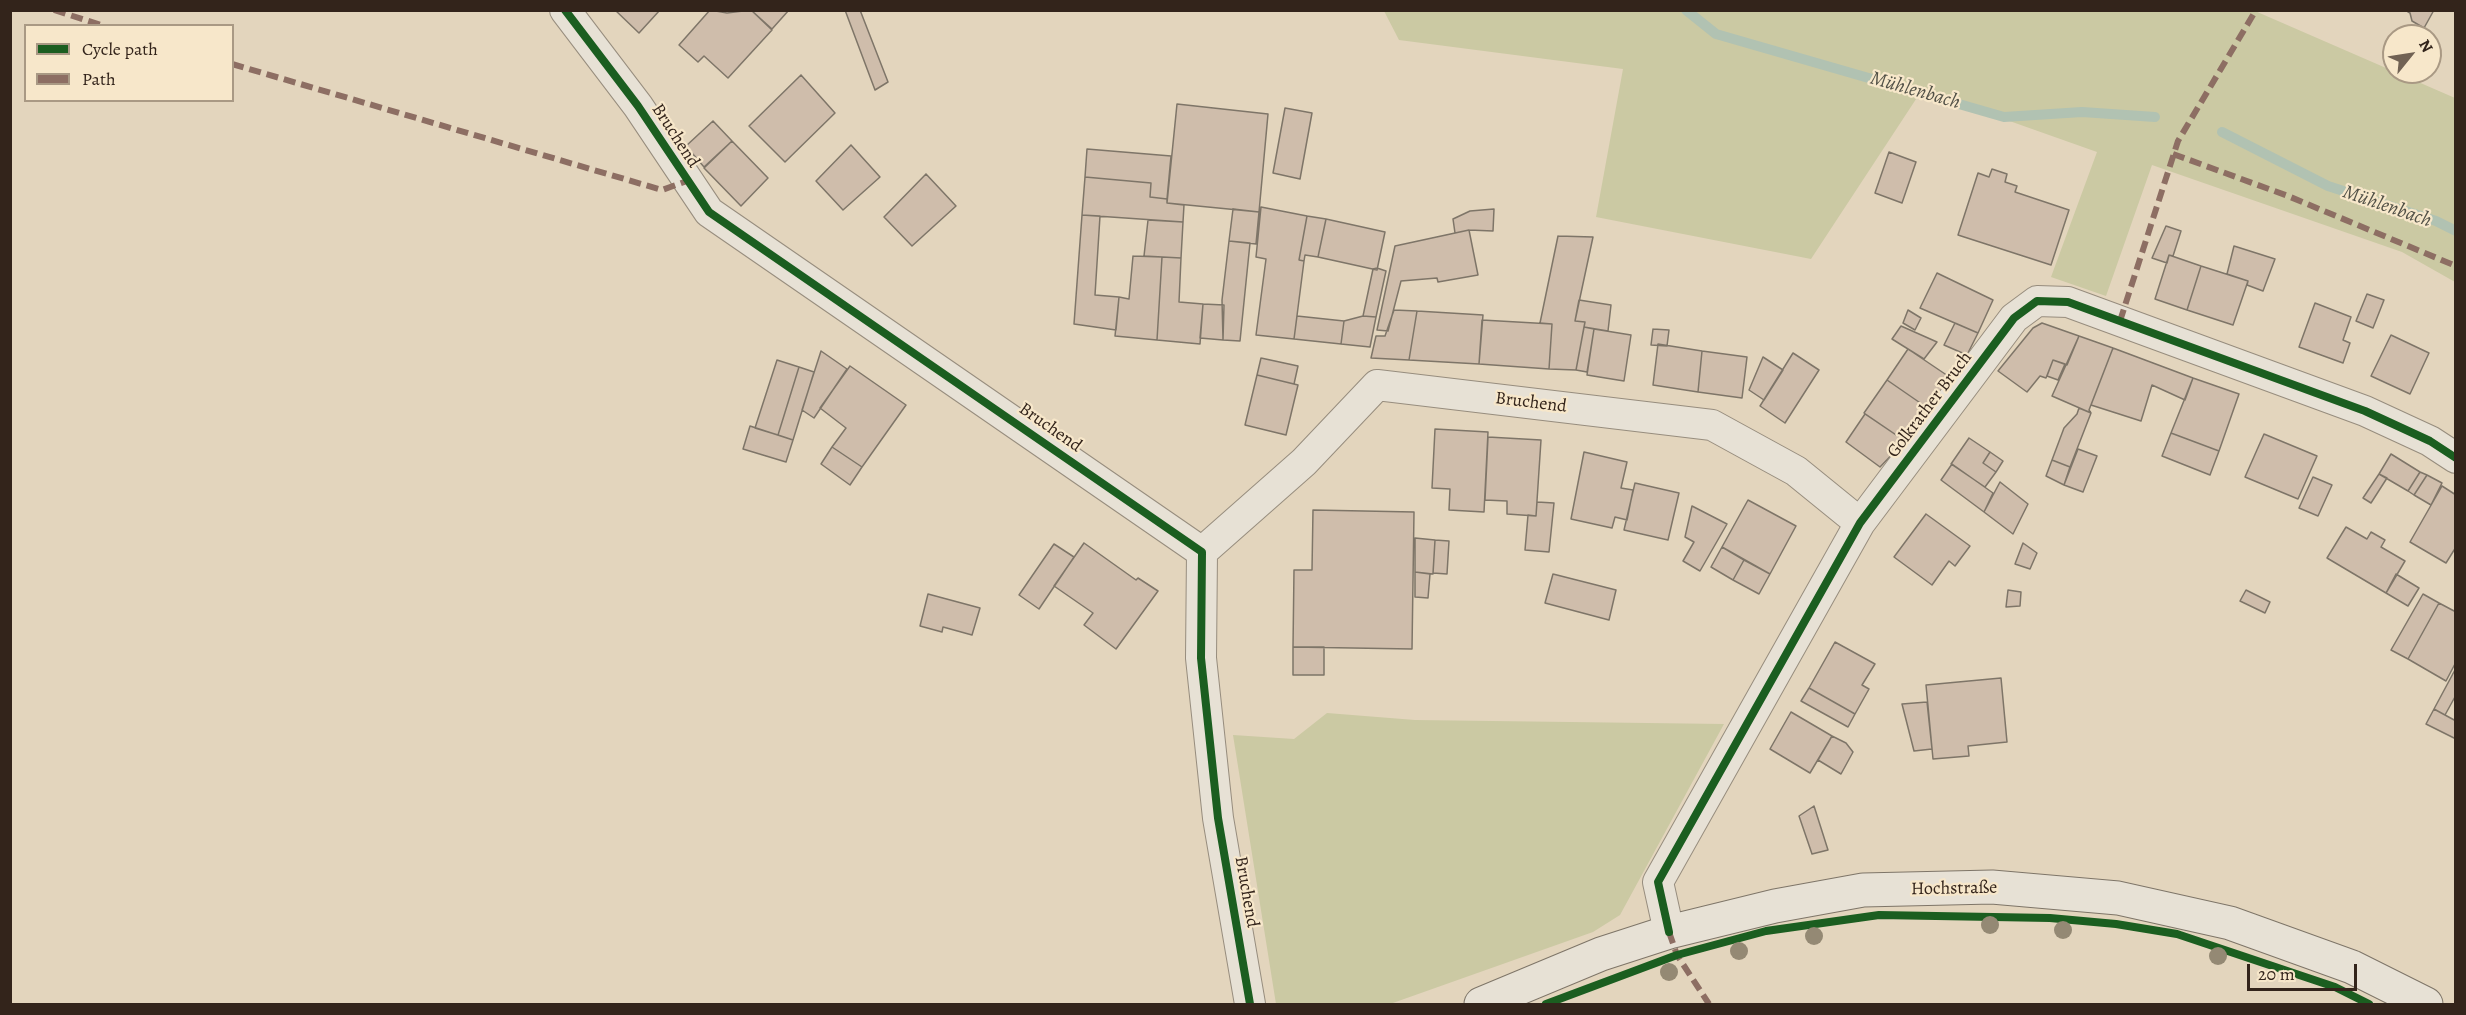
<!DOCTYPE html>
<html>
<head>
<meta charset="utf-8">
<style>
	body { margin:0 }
	#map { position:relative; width:2466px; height:1015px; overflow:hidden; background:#e3d5bd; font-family:Alegreya,serif }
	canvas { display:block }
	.frame { position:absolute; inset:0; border:12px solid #33241b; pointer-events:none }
	.legend { position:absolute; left:24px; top:24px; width:210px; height:78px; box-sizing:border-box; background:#f7e7ca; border:2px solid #a99984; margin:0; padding:8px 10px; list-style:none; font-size:18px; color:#33241b }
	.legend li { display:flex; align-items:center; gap:12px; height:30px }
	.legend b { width:30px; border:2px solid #a99984 }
	.north { position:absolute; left:2382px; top:24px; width:60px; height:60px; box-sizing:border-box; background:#f7e7ca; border:2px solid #a99984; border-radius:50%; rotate:60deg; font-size:16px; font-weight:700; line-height:24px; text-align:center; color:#33241b }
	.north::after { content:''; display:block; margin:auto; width:21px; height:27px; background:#716254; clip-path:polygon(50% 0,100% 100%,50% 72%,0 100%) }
	.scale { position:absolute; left:2247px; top:964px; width:110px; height:27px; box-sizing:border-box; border:3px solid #33241b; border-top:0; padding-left:8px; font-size:18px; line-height:21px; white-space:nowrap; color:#33241b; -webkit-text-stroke:4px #f7e7ca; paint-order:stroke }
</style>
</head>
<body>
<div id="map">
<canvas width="2466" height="1015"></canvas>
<div class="frame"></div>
<ul class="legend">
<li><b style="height:8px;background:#1b5e20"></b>Cycle path</li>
<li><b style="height:8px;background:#8d6e63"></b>Path</li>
</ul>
<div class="north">N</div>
<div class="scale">20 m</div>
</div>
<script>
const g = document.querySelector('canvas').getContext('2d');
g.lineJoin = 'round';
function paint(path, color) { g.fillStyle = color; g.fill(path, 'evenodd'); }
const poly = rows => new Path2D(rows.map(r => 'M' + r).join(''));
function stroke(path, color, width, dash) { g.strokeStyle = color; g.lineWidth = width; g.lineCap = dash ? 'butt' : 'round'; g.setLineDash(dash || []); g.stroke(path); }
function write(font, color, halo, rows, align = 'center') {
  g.font = font + ' Alegreya,serif'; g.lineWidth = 4.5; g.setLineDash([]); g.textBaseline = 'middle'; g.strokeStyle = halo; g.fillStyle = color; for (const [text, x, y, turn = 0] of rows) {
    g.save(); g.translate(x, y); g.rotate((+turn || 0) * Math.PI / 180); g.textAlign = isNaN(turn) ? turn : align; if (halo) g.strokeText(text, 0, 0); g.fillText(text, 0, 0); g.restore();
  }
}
const green = poly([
	[1384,11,2255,11,2455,98,2455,282,2402,252,2152,165,2106,296,2051,277,2097,152,1922,90,1811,259,1596,217,1623,69,1399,40],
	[1327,713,1415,720,1724,724,1620,915,1593,932,1390,1004,1276,1004,1233,735,1294,739]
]);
const stream = poly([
	[1686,10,1716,34,2004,117,2082,112,2155,117],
	[2222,132,2328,186,2436,221,2456,231]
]);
const building = poly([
	[615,10,660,10,639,33,615,10],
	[710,10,727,13,751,10,772,30,728,78,704,56,698,62,679,45,710,10],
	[751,10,789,10,772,29,751,10],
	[845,10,860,10,888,82,875,90,845,10],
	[2405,10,2434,10,2424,28,2412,21,2410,13,2405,10],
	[801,75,835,113,785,162,749,126,801,75],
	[1177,104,1268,114,1259,212,1167,203,1177,104],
	[1285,108,1312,113,1300,179,1273,173,1285,108],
	[713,121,732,141,704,167,686,146,713,121],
	[732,141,768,178,741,206,704,168,732,141],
	[851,145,880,177,843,210,816,181,851,145],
	[1087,149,1171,156,1167,199,1150,197,1151,183,1085,177,1087,149],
	[1889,152,1916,162,1902,203,1875,193,1889,152],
	[1992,169,2007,174,2005,182,2017,186,2015,192,2069,210,2051,265,1958,235,1978,173,1989,177,1992,169],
	[926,174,956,206,912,246,884,217,926,174],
	[1085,177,1151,183,1150,197,1167,199,1167,203,1184,205,1183,222,1082,215,1085,177],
	[1261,207,1307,216,1299,260,1304,261,1294,339,1256,335,1266,259,1256,257,1261,207],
	[1233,209,1259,212,1256,244,1229,241,1233,209],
	[1494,209,1493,231,1469,230,1455,233,1453,219,1470,211,1494,209],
	[1082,215,1100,216,1095,295,1119,297,1116,330,1074,324,1082,215],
	[1307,216,1326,219,1318,257,1305,255,1304,261,1299,260,1307,216],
	[1326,219,1385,232,1377,270,1318,257,1326,219],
	[1148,220,1183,222,1181,258,1144,256,1148,220],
	[2166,226,2181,231,2173,256,2169,255,2167,263,2152,258,2166,226],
	[1469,230,1478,275,1438,282,1437,278,1401,281,1388,331,1377,330,1395,246,1469,230],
	[1558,236,1593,237,1575,321,1585,322,1576,370,1549,369,1552,324,1540,323,1558,236],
	[1229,241,1250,243,1240,341,1223,340,1222,300,1229,241],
	[2234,246,2275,259,2263,291,2247,285,2248,281,2227,274,2234,246],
	[2169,255,2201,266,2187,310,2155,299,2169,255],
	[1133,256,1162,257,1157,340,1115,336,1119,297,1129,299,1133,256],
	[1162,257,1181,258,1179,302,1203,304,1200,344,1157,340,1162,257],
	[2201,266,2248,281,2233,325,2187,310,2201,266],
	[1377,268,1386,271,1376,317,1363,316,1373,269,1377,268],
	[1937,273,1993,300,1978,333,1920,308,1937,273],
	[2367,294,2384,300,2373,328,2356,321,2367,294],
	[1579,300,1611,305,1608,331,1584,327,1585,322,1575,321,1579,300],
	[2315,303,2351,317,2343,340,2350,343,2343,363,2299,347,2315,303],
	[1203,304,1224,305,1223,340,1200,338,1203,304],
	[1394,310,1417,311,1409,360,1371,358,1376,336,1385,336,1394,310],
	[1908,310,1921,318,1915,330,1903,323,1908,310],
	[1417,311,1483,315,1479,364,1409,360,1417,311],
	[1297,316,1344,321,1341,344,1294,339,1297,316],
	[1363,316,1376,317,1370,347,1341,344,1344,321,1363,316],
	[1482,320,1552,324,1549,369,1479,364,1482,320],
	[1955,323,1978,333,1967,355,1944,345,1955,323],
	[2042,323,2079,336,2067,365,2053,360,2046,378,2040,376,2027,392,1998,371,2033,328,2042,323],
	[1901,326,1937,342,1924,359,1892,339,1901,326],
	[1584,327,1594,329,1587,372,1576,370,1584,327],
	[1594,329,1631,335,1624,381,1587,375,1594,329],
	[1653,329,1669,330,1667,346,1651,345,1653,329],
	[2391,335,2429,353,2410,394,2371,376,2391,335],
	[2079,336,2113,348,2089,410,2091,413,2052,396,2079,336],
	[1658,344,1702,351,1698,392,1653,385,1658,344],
	[2113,348,2193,378,2185,400,2152,385,2141,421,2091,405,2113,348],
	[1908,349,1951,378,1929,409,1887,380,1908,349],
	[821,351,847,369,814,418,802,410,821,351],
	[1702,351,1747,357,1742,398,1698,392,1702,351],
	[1793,353,1819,370,1785,423,1760,406,1793,353],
	[1763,357,1783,370,1764,400,1749,390,1763,357],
	[1261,358,1298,366,1294,384,1257,375,1261,358],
	[777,360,799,367,778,435,755,428,777,360],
	[2053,360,2065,364,2058,380,2047,376,2053,360],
	[850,366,906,405,862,467,832,447,846,428,820,408,850,366],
	[799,367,814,372,793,440,778,435,799,367],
	[1257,375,1298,385,1286,435,1245,425,1257,375],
	[2193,378,2239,394,2219,451,2171,433,2193,378],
	[1887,380,1929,409,1905,441,1864,413,1887,380],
	[2079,408,2091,413,2070,467,2052,460,2064,428,2077,414,2079,408],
	[1865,414,1905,441,1880,467,1846,442,1865,414],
	[750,426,793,440,786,462,743,449,750,426],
	[1435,429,1488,432,1484,512,1449,510,1450,489,1432,488,1435,429],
	[2171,433,2219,451,2210,475,2162,456,2171,433],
	[2264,434,2317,456,2298,499,2245,477,2264,434],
	[1488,437,1541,440,1536,516,1507,514,1507,501,1485,500,1488,437],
	[1969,438,1990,452,1983,463,1996,472,1985,487,1951,464,1969,438],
	[832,447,862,467,850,485,821,464,832,447],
	[2078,449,2097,456,2083,492,2064,485,2078,449],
	[1584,452,1627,462,1621,488,1633,490,1627,520,1615,517,1612,528,1571,519,1584,452],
	[1990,452,2003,461,1996,472,1983,463,1990,452],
	[2391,454,2420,472,2408,491,2379,474,2391,454],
	[2052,460,2070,467,2064,485,2046,476,2052,460],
	[1952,464,1993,493,1984,512,1941,480,1952,464],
	[2420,472,2427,475,2414,495,2408,491,2420,472],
	[2379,474,2387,478,2371,503,2363,498,2379,474],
	[2427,475,2442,483,2431,505,2414,495,2427,475],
	[2313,477,2332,485,2318,516,2299,508,2313,477],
	[2000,482,2028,504,2013,534,1984,512,2000,482],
	[1635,483,1679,493,1668,540,1624,530,1635,483],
	[2442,486,2456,495,2456,547,2446,563,2410,542,2442,486],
	[1748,500,1796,526,1770,574,1722,547,1748,500],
	[1537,502,1554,503,1549,552,1525,550,1528,515,1536,516,1537,502],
	[1692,506,1727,524,1700,571,1683,561,1694,542,1685,537,1692,506],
	[1313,510,1414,512,1412,649,1293,647,1294,570,1312,570,1313,510],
	[1926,514,1970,546,1955,566,1949,561,1932,585,1894,557,1926,514],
	[2346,527,2367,539,2371,532,2385,540,2381,547,2405,561,2386,593,2327,558,2346,527],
	[1415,538,1435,540,1433,574,1415,572,1415,538],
	[1435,540,1449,541,1447,574,1433,573,1435,540],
	[1084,543,1136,580,1138,578,1158,591,1116,649,1084,625,1093,613,1054,586,1084,543],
	[2023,543,2037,553,2030,569,2015,564,2023,543],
	[1054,544,1074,557,1039,609,1019,595,1054,544],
	[1722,547,1744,560,1733,580,1711,567,1722,547],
	[1744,560,1770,574,1759,594,1733,580,1744,560],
	[1415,572,1430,574,1428,598,1415,597,1415,572],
	[1553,574,1616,590,1609,620,1545,603,1553,574],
	[2396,574,2419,588,2408,606,2386,593,2396,574],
	[2008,590,2021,592,2020,606,2006,607,2008,590],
	[2246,590,2270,602,2265,613,2240,601,2246,590],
	[928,594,980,608,972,635,943,627,942,632,920,626,928,594],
	[2423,594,2439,603,2408,659,2391,650,2423,594],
	[2439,603,2456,612,2456,662,2446,681,2408,659,2439,603],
	[1835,642,1875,664,1862,685,1869,689,1855,714,1809,688,1835,642],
	[1293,647,1324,647,1324,675,1293,675,1293,647],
	[2456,668,2456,695,2445,715,2434,709,2456,668],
	[2001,678,2007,742,1968,746,1969,756,1933,759,1926,685,2001,678],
	[1809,688,1855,714,1848,727,1801,701,1809,688],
	[1927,702,1932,749,1914,751,1902,704,1927,702],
	[2434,709,2456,721,2456,739,2426,724,2434,709],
	[1791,712,1832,736,1810,773,1770,749,1791,712],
	[1832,736,1846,743,1853,752,1841,774,1818,760,1832,736],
	[1814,806,1828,850,1812,854,1799,816,1814,806]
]);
const street = poly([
	[565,10,638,106,709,212,1202,552],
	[1669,932,1658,882,1860,523,2014,318,2037,301,2068,302,2365,411,2430,441,2456,458],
	[1250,1004,1218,818,1201,658,1202,552,1304,462,1377,385,1712,425,1796,471,1860,523]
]);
const secondary = poly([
	[1481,1004,1601,954,1669,932,1775,906,1863,890,1992,887,2118,898,2230,923,2352,967,2426,1004]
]);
const quiet = poly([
	[54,10,104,26],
	[232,64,662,190,687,181],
	[2173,154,2288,196,2456,266],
	[2120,321,2178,141,2256,10],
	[1669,932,1677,955,1709,1004]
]);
const cycleway = poly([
	[565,10,638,106,709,212,1202,552,1201,658,1218,818,1250,1004],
	[1669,932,1658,882,1860,523,2014,318,2037,301,2068,302,2365,411,2430,441,2456,458],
	[1546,1004,1677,955,1766,931,1879,915,2050,918,2116,924,2177,934,2335,987,2369,1004]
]);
const trees = [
	[1990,925],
	[2063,930],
	[1814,936],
	[1739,951],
	[2218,956],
	[1669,972]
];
const streetNames = [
	["Bruchend",675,136,57],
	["Bruchend",1531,403,7],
	["Golkrather Bruch",1930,405,-53],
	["Bruchend",1050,428,35],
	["Hochstraße",1954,889,-1],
	["Bruchend",1246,892,80]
];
const waterNames = [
	["Mühlenbach",1915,91,16],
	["Mühlenbach",2387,207,19]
];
paint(green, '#cbc9a3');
stroke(stream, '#b1c2b2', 10);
paint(building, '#cfbdab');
stroke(building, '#7e7568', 1.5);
stroke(street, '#978d7e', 32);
stroke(secondary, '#7e7568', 35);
stroke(street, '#e7e1d5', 30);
stroke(secondary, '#e7e1d5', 33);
stroke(quiet, '#8d6e63', 6, [12, 6]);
stroke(cycleway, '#1b5e20', 8);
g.fillStyle = '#948974';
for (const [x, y] of trees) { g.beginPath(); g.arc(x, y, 9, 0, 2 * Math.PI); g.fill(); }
write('18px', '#33241b', '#f7e7ca', streetNames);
write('italic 20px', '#525147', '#f7e7ca', waterNames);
</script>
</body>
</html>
